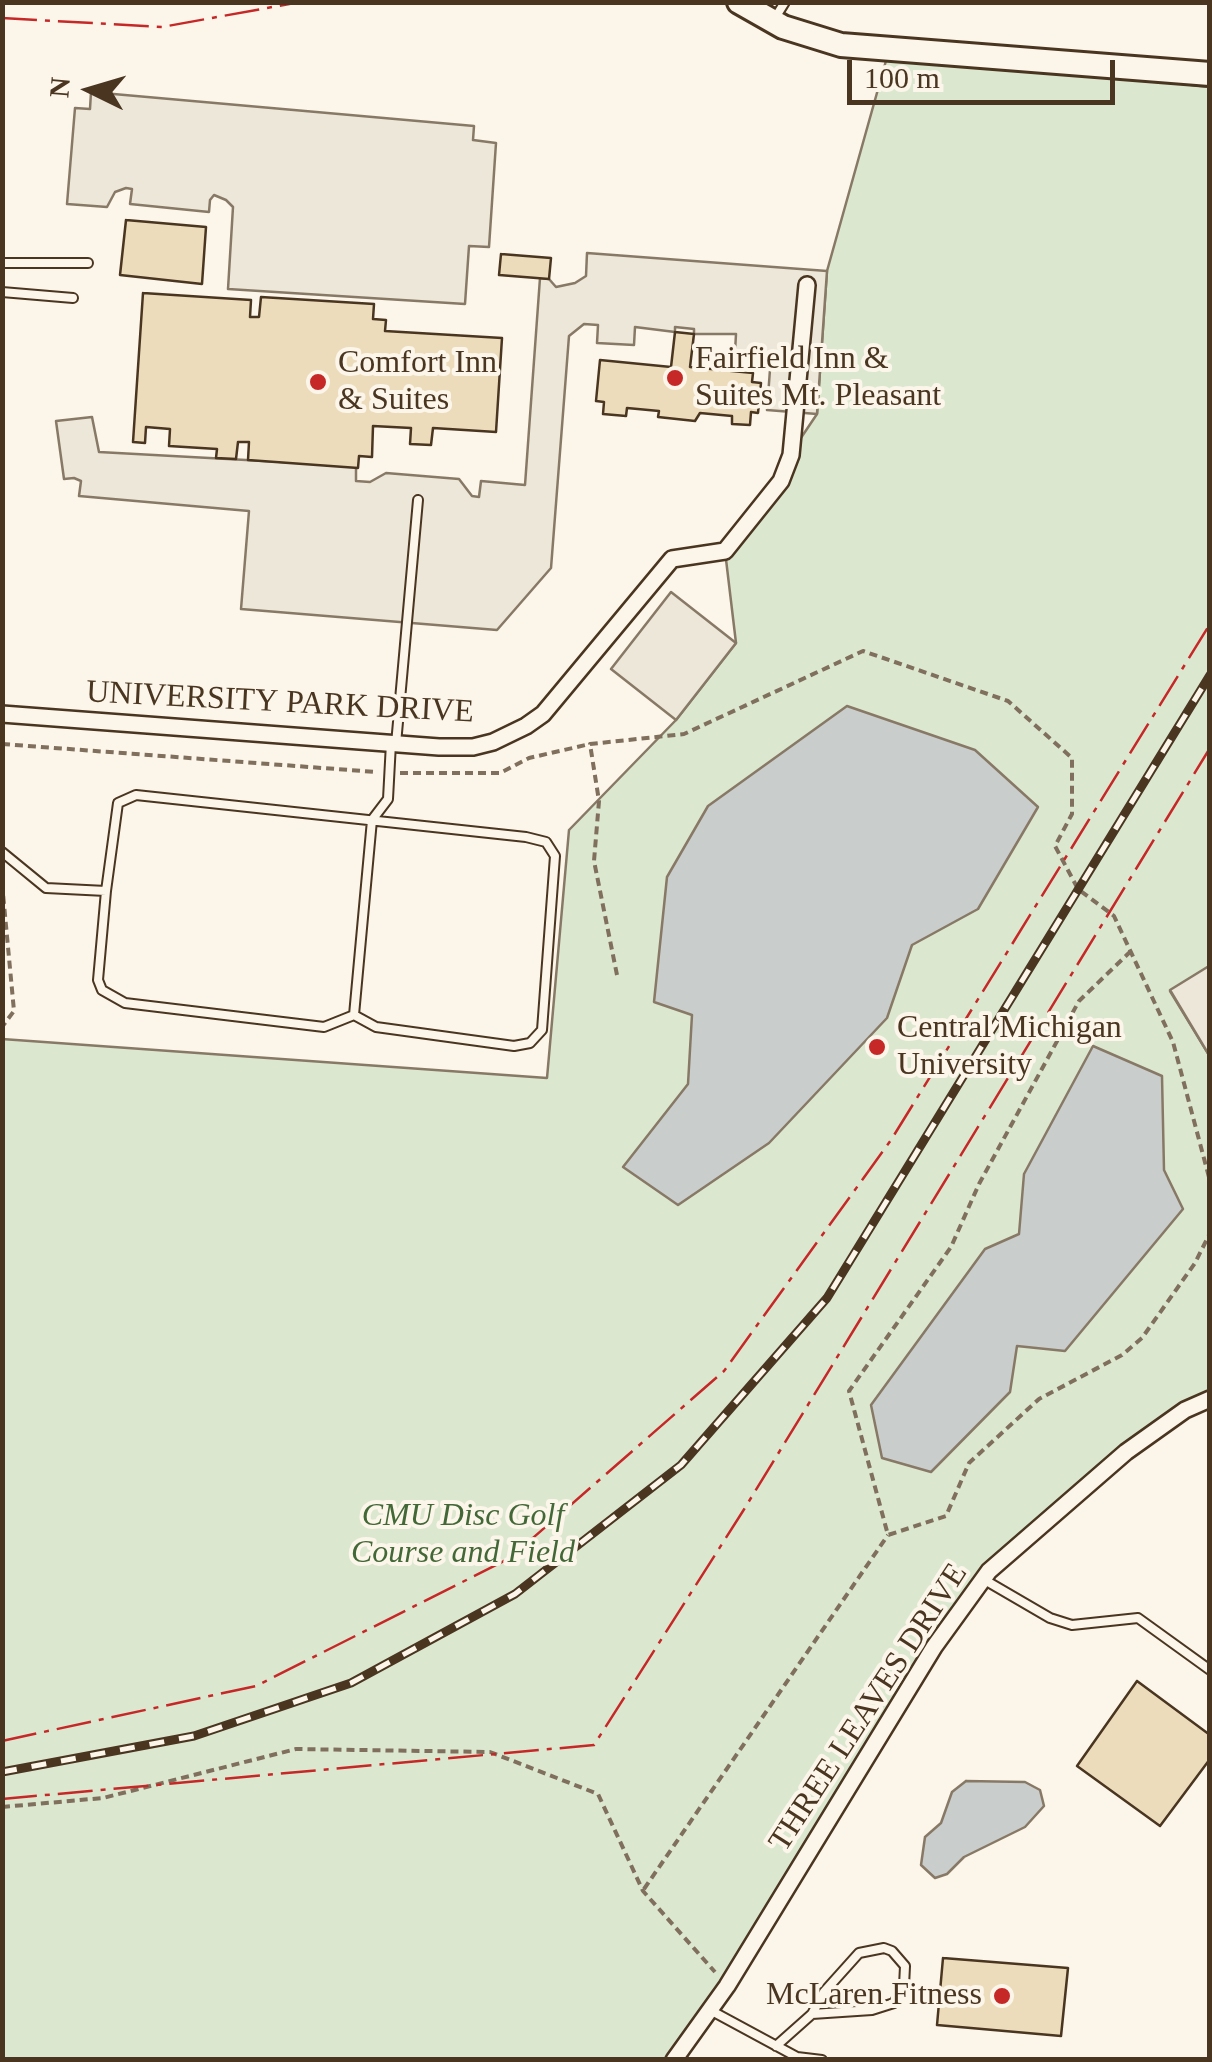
<!DOCTYPE html>
<html>
<head>
<meta charset="utf-8">
<style>
	body { margin:0 }
	#map { position:relative; width:1212px; height:2062px; overflow:hidden; background:#fbf6e9; font-family:Georgia,serif }
	canvas { display:block }
	.frame { position:absolute; inset:0; border:5px solid #4a3520; pointer-events:none }
	.north { position:absolute; left:40px; top:40px; width:100px; height:100px; -webkit-text-stroke:8px #fbf6e9; paint-order:stroke; rotate:275deg; font-size:28px; font-weight:700; line-height:40px; text-align:center; color:#4a3520 }
	.north::after { content:''; display:block; margin:auto; width:35px; height:45px; background:#4a3520; clip-path:polygon(50% 0,100% 100%,50% 72%,0 100%) }
	.scale { position:absolute; left:847px; top:60px; width:268px; height:45px; box-sizing:border-box; border:5px solid #4a3520; border-top:0; padding-left:12px; font-size:30px; line-height:35px; white-space:nowrap; color:#4a3520; -webkit-text-stroke:8px #fbf6e9; paint-order:stroke }
</style>
</head>
<body>
<div id="map">
<canvas width="1212" height="2062"></canvas>
<div class="frame"></div>
<div class="north">N</div>
<div class="scale">100 m</div>
</div>
<script>
const g = document.querySelector('canvas').getContext('2d');
g.lineJoin = 'round';
function paint(path, color) { g.fillStyle = color; g.fill(path, 'evenodd'); }
const poly = rows => new Path2D(rows.map(r => 'M' + r).join(''));
function stroke(path, color, width, dash) { g.strokeStyle = color; g.lineWidth = width; g.lineCap = dash ? 'butt' : 'round'; g.setLineDash(dash || []); g.stroke(path); }
function write(font, color, halo, rows, align = 'center') {
  g.font = font + ' Georgia,serif'; g.lineWidth = 8; g.setLineDash([]); g.textBaseline = 'middle'; g.strokeStyle = halo; g.fillStyle = color; for (const [text, x, y, turn = 0] of rows) {
    g.save(); g.translate(x, y); g.rotate((+turn || 0) * Math.PI / 180); g.textAlign = isNaN(turn) ? turn : align; if (halo) g.strokeText(text, 0, 0); g.fillText(text, 0, 0); g.restore();
  }
}
const green = poly([
	[889,50,1209,87,1210,966,1170,991,1209,1055,1209,1400,1185,1410,989,1571,674,2059,3,2059,2,1039,547,1078,569,830,676,720,736,643,725,551,817,414,827,271,889,50]
]);
const parking = poly([
	[91,92,474,126,473,140,496,143,489,247,469,246,465,304,228,289,233,207,226,200,214,195,210,200,209,212,130,204,132,189,126,188,115,192,107,207,67,204,75,108,90,109,91,92],
	[587,253,827,271,817,414,767,410,771,356,735,352,736,334,694,334,694,329,675,327,675,332,635,327,634,345,597,343,598,325,584,324,569,336,551,568,497,630,241,609,249,511,79,496,81,481,74,478,64,479,56,421,92,417,99,452,356,466,356,481,370,482,386,473,459,479,472,496,479,497,481,481,525,485,540,278,549,279,556,287,575,283,586,276,587,253],
	[671,592,736,643,676,720,611,669,671,592],
	[1209,966,1209,1055,1170,990,1209,966]
]);
const water = poly([
	[847,706,975,750,1038,807,978,909,912,945,887,1018,769,1143,678,1205,623,1167,688,1084,692,1015,654,1002,667,877,708,806,847,706],
	[1093,1046,1162,1076,1164,1170,1183,1209,1065,1351,1017,1346,1010,1392,931,1472,882,1458,871,1405,985,1249,1019,1234,1024,1174,1093,1046],
	[966,1781,1025,1782,1040,1790,1044,1806,1025,1827,964,1857,947,1874,935,1878,921,1865,925,1837,941,1823,952,1792,966,1781]
]);
const building = poly([
	[126,220,206,227,202,284,120,275,126,220],
	[501,254,551,258,549,279,499,275,501,254],
	[143,293,251,300,250,317,259,317,261,297,374,304,373,319,386,320,385,331,502,338,496,432,433,428,431,445,410,444,411,428,373,426,372,457,359,456,358,468,248,460,249,442,238,442,236,459,216,458,217,449,169,446,170,429,146,427,145,443,133,442,143,293],
	[675,332,694,334,690,367,753,373,752,382,761,383,758,413,751,412,750,425,732,424,732,416,700,413,695,421,658,417,659,411,627,408,626,416,603,414,604,402,596,401,600,360,671,367,675,332],
	[1137,1681,1210,1735,1210,1759,1160,1826,1077,1766,1137,1681],
	[943,1958,1068,1968,1061,2036,937,2025,943,1958]
]);
const path = poly([
	[2,744,376,772],
	[400,773,500,773,529,758,590,744],
	[2,883,14,1011,2,1027],
	[1131,951,1079,1001,979,1184,951,1247,849,1391,888,1535,946,1516,969,1463,1039,1399,1122,1355,1142,1338,1195,1263,1210,1233],
	[617,975,594,861,599,801,590,744,684,734,863,651,1008,701,1072,758,1072,814,1055,846,1078,889,1114,916,1173,1042,1210,1181],
	[2,1807,103,1798,296,1749,490,1752,598,1794,643,1891,715,1972],
	[644,1889,888,1535]
]);
const service = poly([
	[775,18,785,2],
	[2,263,88,263],
	[2,292,73,298],
	[396,744,418,500],
	[2,852,46,888,106,891,98,980,102,990,125,1003,324,1027,354,1015,372,820,388,799,391,743],
	[106,891,118,803,136,795,526,837,546,842,555,856,542,1030,530,1043,514,1046,376,1027,354,1015],
	[983,1579,1050,1618,1072,1625,1138,1618,1210,1670],
	[710,2010,797,2057,822,2060],
	[776,2046,812,2014,824,1992,859,1953,884,1948,892,1951,905,1966,904,1986,894,2003,872,2010,812,2014]
]);
const minor = poly([
	[2,714,439,747,473,747,493,742,526,726,543,714,672,559,725,551,781,481,791,455,807,285],
	[674,2060,727,1986,934,1647,989,1571,1126,1452,1185,1410,1210,1399]
]);
const secondary = poly([
	[739,2,783,27,841,45,1210,74]
]);
const rail = poly([
	[2,1772,194,1736,351,1683,515,1594,681,1465,827,1298,1210,675]
]);
const power = poly([
	[2,18,162,27,300,2],
	[2,1741,256,1686,510,1558,724,1371,891,1140,1210,624],
	[2,1799,594,1745,743,1511,1210,748]
]);
const markers = [
	[675,378,10,"#c62828"],
	[318,382,10,"#c62828"],
	[877,1047,10,"#c62828"],
	[1002,1996,10,"#c62828"]
];
const poiNames = [
	["Fairfield Inn &",695,360],
	["Suites Mt. Pleasant",695,397],
	["Comfort Inn",338,364],
	["& Suites",338,401],
	["Central Michigan",897,1029],
	["University",897,1066],
	["McLaren Fitness",982,1996,"right"]
];
const streetNames = [
	["UNIVERSITY PARK DRIVE",280,703,3],
	["THREE LEAVES DRIVE",869,1708,-57]
];
const parkNames = [
	["CMU Disc Golf",463,1517],
	["Course and Field",463,1554]
];
paint(green, '#dce7d0');
stroke(green, '#887966', 2.5);
paint(parking, '#ede7d9');
stroke(parking, '#887966', 2.5);
paint(water, '#c9cecd');
stroke(water, '#887966', 2.5);
paint(building, '#ecdcbc');
stroke(building, '#4a3520', 2.5);
stroke(service, '#4a3520', 12);
stroke(minor, '#4a3520', 20);
stroke(secondary, '#4a3520', 28);
stroke(path, '#7f6f5c', 4, [8, 5]);
stroke(service, '#fbf6e9', 8);
stroke(minor, '#fbf6e9', 15);
stroke(secondary, '#fbf6e9', 22);
stroke(rail, '#4a3520', 9);
stroke(rail, '#fbf6e9', 5, [15]);
stroke(power, '#c62828', 2.5, [35, 8, 5, 8]);
for (const [x, y, r, color] of markers) { const dot = new Path2D(); dot.arc(x, y, r, 0, 2 * Math.PI); g.fillStyle = color; g.fill(dot); stroke(dot, '#fbf6e9', 4); }
write('32px', '#4a3520', '#fbf6e9', poiNames, 'left');
write('32px', '#4a3520', '#fbf6e9', streetNames);
write('italic 32px', '#436837', '#fbf6e9', parkNames);
</script>
</body>
</html>
